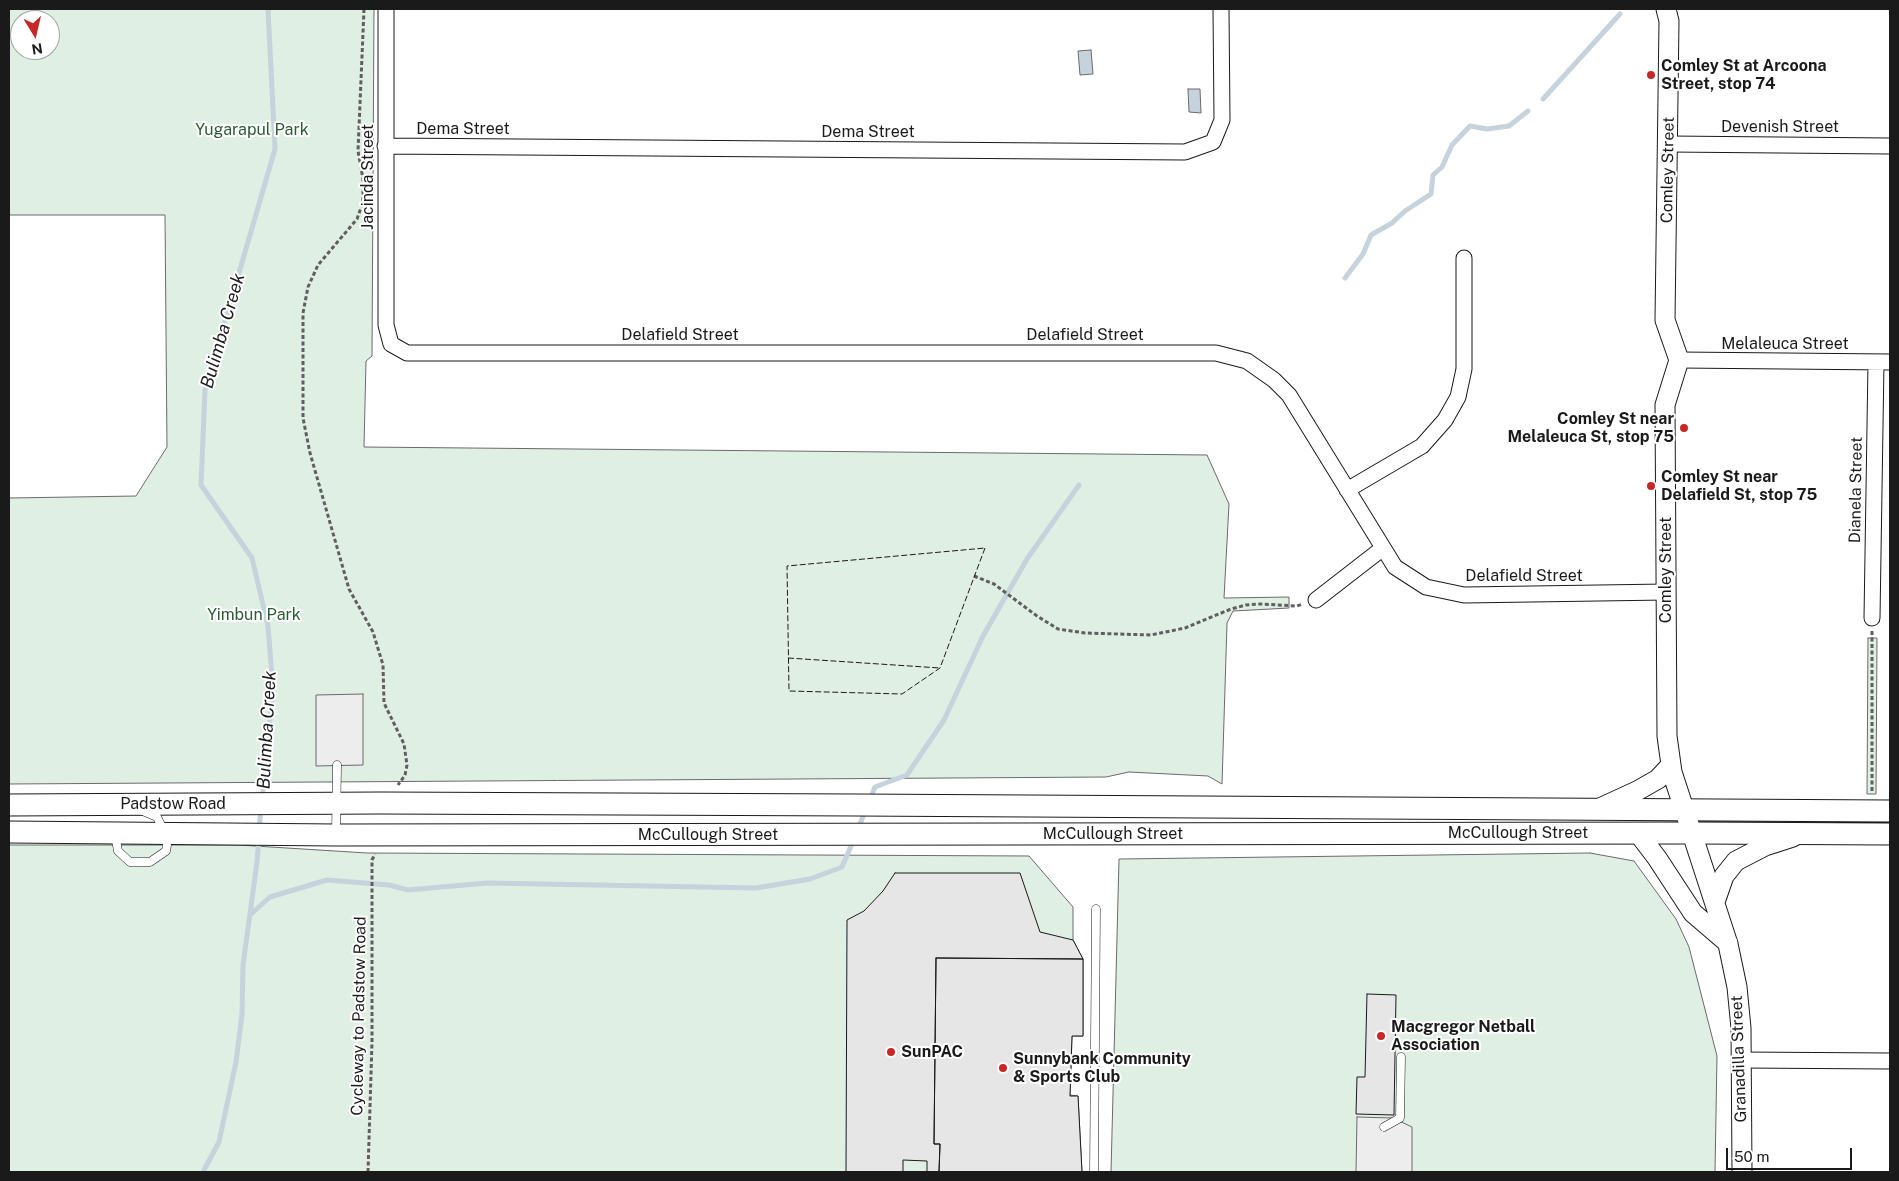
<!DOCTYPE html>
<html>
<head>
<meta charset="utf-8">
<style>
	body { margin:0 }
	#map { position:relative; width:1899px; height:1181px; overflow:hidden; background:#fff; font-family:"Public Sans",sans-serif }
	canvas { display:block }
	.frame { position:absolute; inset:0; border:10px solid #1a1a1a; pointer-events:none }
	.north { position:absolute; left:10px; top:10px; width:50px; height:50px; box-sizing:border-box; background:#fff; border:1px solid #a3a3a3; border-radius:50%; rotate:171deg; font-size:14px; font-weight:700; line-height:20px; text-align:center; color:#1a1a1a }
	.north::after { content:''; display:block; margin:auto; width:18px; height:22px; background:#c62828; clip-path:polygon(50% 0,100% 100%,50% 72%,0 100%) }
	.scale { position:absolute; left:1726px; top:1148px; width:126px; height:22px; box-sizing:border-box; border:2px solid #1a1a1a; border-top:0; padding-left:6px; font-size:15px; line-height:18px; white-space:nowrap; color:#1a1a1a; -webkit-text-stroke:4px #fff; paint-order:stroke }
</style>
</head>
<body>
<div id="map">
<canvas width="1899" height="1181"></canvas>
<div class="frame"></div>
<div class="north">N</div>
<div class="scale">50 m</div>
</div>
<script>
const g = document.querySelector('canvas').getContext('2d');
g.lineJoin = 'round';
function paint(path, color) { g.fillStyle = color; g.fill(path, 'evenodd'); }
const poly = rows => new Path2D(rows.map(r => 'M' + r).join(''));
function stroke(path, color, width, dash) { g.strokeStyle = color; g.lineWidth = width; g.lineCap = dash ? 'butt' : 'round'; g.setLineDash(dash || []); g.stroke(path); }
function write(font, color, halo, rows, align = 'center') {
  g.font = font + ' "Public Sans",sans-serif'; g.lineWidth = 4; g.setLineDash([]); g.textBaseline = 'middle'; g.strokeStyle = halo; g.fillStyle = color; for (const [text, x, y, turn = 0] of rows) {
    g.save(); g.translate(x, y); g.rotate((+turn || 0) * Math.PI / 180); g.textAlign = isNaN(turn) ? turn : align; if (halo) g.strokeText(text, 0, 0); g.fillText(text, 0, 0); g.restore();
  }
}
const green = poly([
	[9,9,374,9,372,356,366,361,364,447,1207,455,1229,504,1224,598,1289,597,1289,608,1233,611,1227,623,1222,784,1208,776,1129,772,1106,777,9,784,9,498,136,496,167,447,165,215,9,215,9,9],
	[20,20,50,20,50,50,20,50,20,20],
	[1868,638,1877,638,1876,794,1867,794,1868,638],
	[9,845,239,845,367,853,1029,856,1073,907,1073,940,1083,959,1083,1036,1072,1036,1070,1095,1078,1096,1082,1172,9,1172,9,845],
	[1590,853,1634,861,1676,919,1689,947,1717,1056,1715,1172,1111,1172,1119,859,1590,853]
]);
const parking = poly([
	[363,694,363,765,316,766,316,695,363,694],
	[1357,1117,1393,1118,1412,1127,1412,1172,1356,1172,1357,1117]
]);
const water = poly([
	[1091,50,1093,74,1080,75,1078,51,1091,50],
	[1188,89,1200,89,1201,113,1189,112,1188,89]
]);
const stream = poly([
	[1543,99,1620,14],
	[1345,278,1363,254,1371,235,1392,223,1405,211,1431,194,1433,175,1442,167,1452,145,1470,126,1487,129,1509,126,1528,111],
	[870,799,875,787,907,775,944,720,983,636,1027,559,1079,485],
	[262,800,273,688,268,626,252,558,201,485,205,390,275,149,268,9],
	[858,829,866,809],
	[259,830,261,808],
	[250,915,270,897,327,880,389,885,408,890,487,883,756,888,810,879,842,867,854,839],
	[203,1172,219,1142,236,1062,242,1014,243,965,257,862,259,838]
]);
const building = poly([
	[895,873,1020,873,1040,932,1073,940,1083,959,936,958,934,1144,940,1144,939,1172,927,1172,927,1161,903,1160,903,1172,846,1172,847,920,864,911,883,891,895,873],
	[936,958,1083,959,1083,1036,1072,1036,1070,1096,1078,1096,1082,1172,939,1172,940,1144,934,1144,936,958],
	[1367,994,1396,995,1394,1115,1356,1114,1357,1077,1365,1077,1367,994]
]);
const path = poly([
	[364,9,358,151,363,179,363,202,357,219,318,265,308,287,303,313,303,418,310,453,349,589,373,632,383,665,384,703,404,744,407,765,405,775,398,785],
	[974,576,994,584,1037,616,1058,629,1085,633,1151,635,1185,628,1231,609,1246,605,1260,604,1297,606,1303,604],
	[1872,631,1872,792],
	[368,1172,372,1042,372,860,375,854]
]);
const service = poly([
	[336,833,337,765],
	[115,834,118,851,130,862,150,862,166,851,167,845,165,833,157,817,143,811],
	[1384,1127,1400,1118,1401,1057],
	[1094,1172,1096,909]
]);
const minor = poly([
	[386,9,386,325,391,344,407,353,1216,353,1247,361,1274,380,1289,395,1395,567,1426,587,1464,595,1666,592],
	[1669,144,1890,146],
	[385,146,1185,152,1213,142,1222,120,1221,9],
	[1679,360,1890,362],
	[1347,490,1422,446,1445,420,1458,397,1464,369,1464,258],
	[1316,600,1383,548],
	[1872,618,1876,362],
	[1741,1060,1890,1061]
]);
const tertiary = poly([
	[1666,9,1669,21,1665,320,1679,360,1665,405,1667,736,1672,772,1728,944,1737,987,1741,1028,1742,1172],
	[1600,808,1637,791,1658,779,1671,765],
	[1638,833,1657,858,1693,913,1728,943],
	[1715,902,1724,876,1736,861,1765,846,1793,837]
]);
const secondary = poly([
	[9,805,381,803,856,805,1890,811],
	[9,832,336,835,1693,833,1890,834]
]);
const fence = poly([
	[985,548,940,668,902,694,789,691,787,566,985,548],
	[788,658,940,668]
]);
const markers = [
	[1651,75,5,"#c62828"],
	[1684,428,5,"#c62828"],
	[1651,486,5,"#c62828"],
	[1381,1036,5,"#c62828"],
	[891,1052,5,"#c62828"],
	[1003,1068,5,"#c62828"]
];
const poiNames = [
	["Comley St at Arcoona",1661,66],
	["Street, stop 74",1661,84],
	["Comley St near",1674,419,"right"],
	["Melaleuca St, stop 75",1674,437,"right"],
	["Comley St near",1661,477],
	["Delafield St, stop 75",1661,495],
	["Macgregor Netball",1391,1027],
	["Association",1391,1045],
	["SunPAC",901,1052],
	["Sunnybank Community",1013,1059],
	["& Sports Club",1013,1077]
];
const streetNames = [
	["Devenish Street",1780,127],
	["Dema Street",463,129],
	["Dema Street",868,132],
	["Comley Street",1668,170,-89],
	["Jacinda Street",368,177,-90],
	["Delafield Street",680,335],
	["Delafield Street",1085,335],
	["Melaleuca Street",1785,344],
	["Dianela Street",1856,490,-89],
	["Comley Street",1666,570,-90],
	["Delafield Street",1524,576],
	["Padstow Road",173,804],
	["McCullough Street",1518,833],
	["McCullough Street",1113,834],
	["McCullough Street",708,835],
	["Cycleway to Padstow Road",359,1016,-89],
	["Granadilla Street",1739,1059,-92]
];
const parkNames = [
	["Yugarapul Park",252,130],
	["Yimbun Park",254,615]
];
const waterNames = [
	["Bulimba Creek",223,331,-74],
	["Bulimba Creek",267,730,-87]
];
paint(green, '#e0efe3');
stroke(green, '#6a6a6a', 1);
paint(parking, '#ededed');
stroke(parking, '#6a6a6a', 1);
paint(water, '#c6d2dc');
stroke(water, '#6a6a6a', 1);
stroke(stream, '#c6d2dc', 5);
paint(building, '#e6e6e6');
stroke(building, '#1a1a1a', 1);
stroke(service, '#1a1a1a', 9);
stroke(minor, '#1a1a1a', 17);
stroke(tertiary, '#1a1a1a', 21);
stroke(secondary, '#1a1a1a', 23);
stroke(path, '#5f5f5f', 3, [4, 2.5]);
stroke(service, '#fff', 8);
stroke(minor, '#fff', 15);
stroke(tertiary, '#fff', 19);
stroke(secondary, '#fff', 21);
stroke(fence, '#1a1a1a', 1, [6, 2.5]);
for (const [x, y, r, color] of markers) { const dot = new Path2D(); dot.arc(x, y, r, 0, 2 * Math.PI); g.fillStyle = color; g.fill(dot); stroke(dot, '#fff', 2); }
write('bold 16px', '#1a1a1a', '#fff', poiNames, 'left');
write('16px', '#1a1a1a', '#fff', streetNames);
write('16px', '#2b5a34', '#fff', parkNames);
write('italic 18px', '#1a1a1a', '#fff', waterNames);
</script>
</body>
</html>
